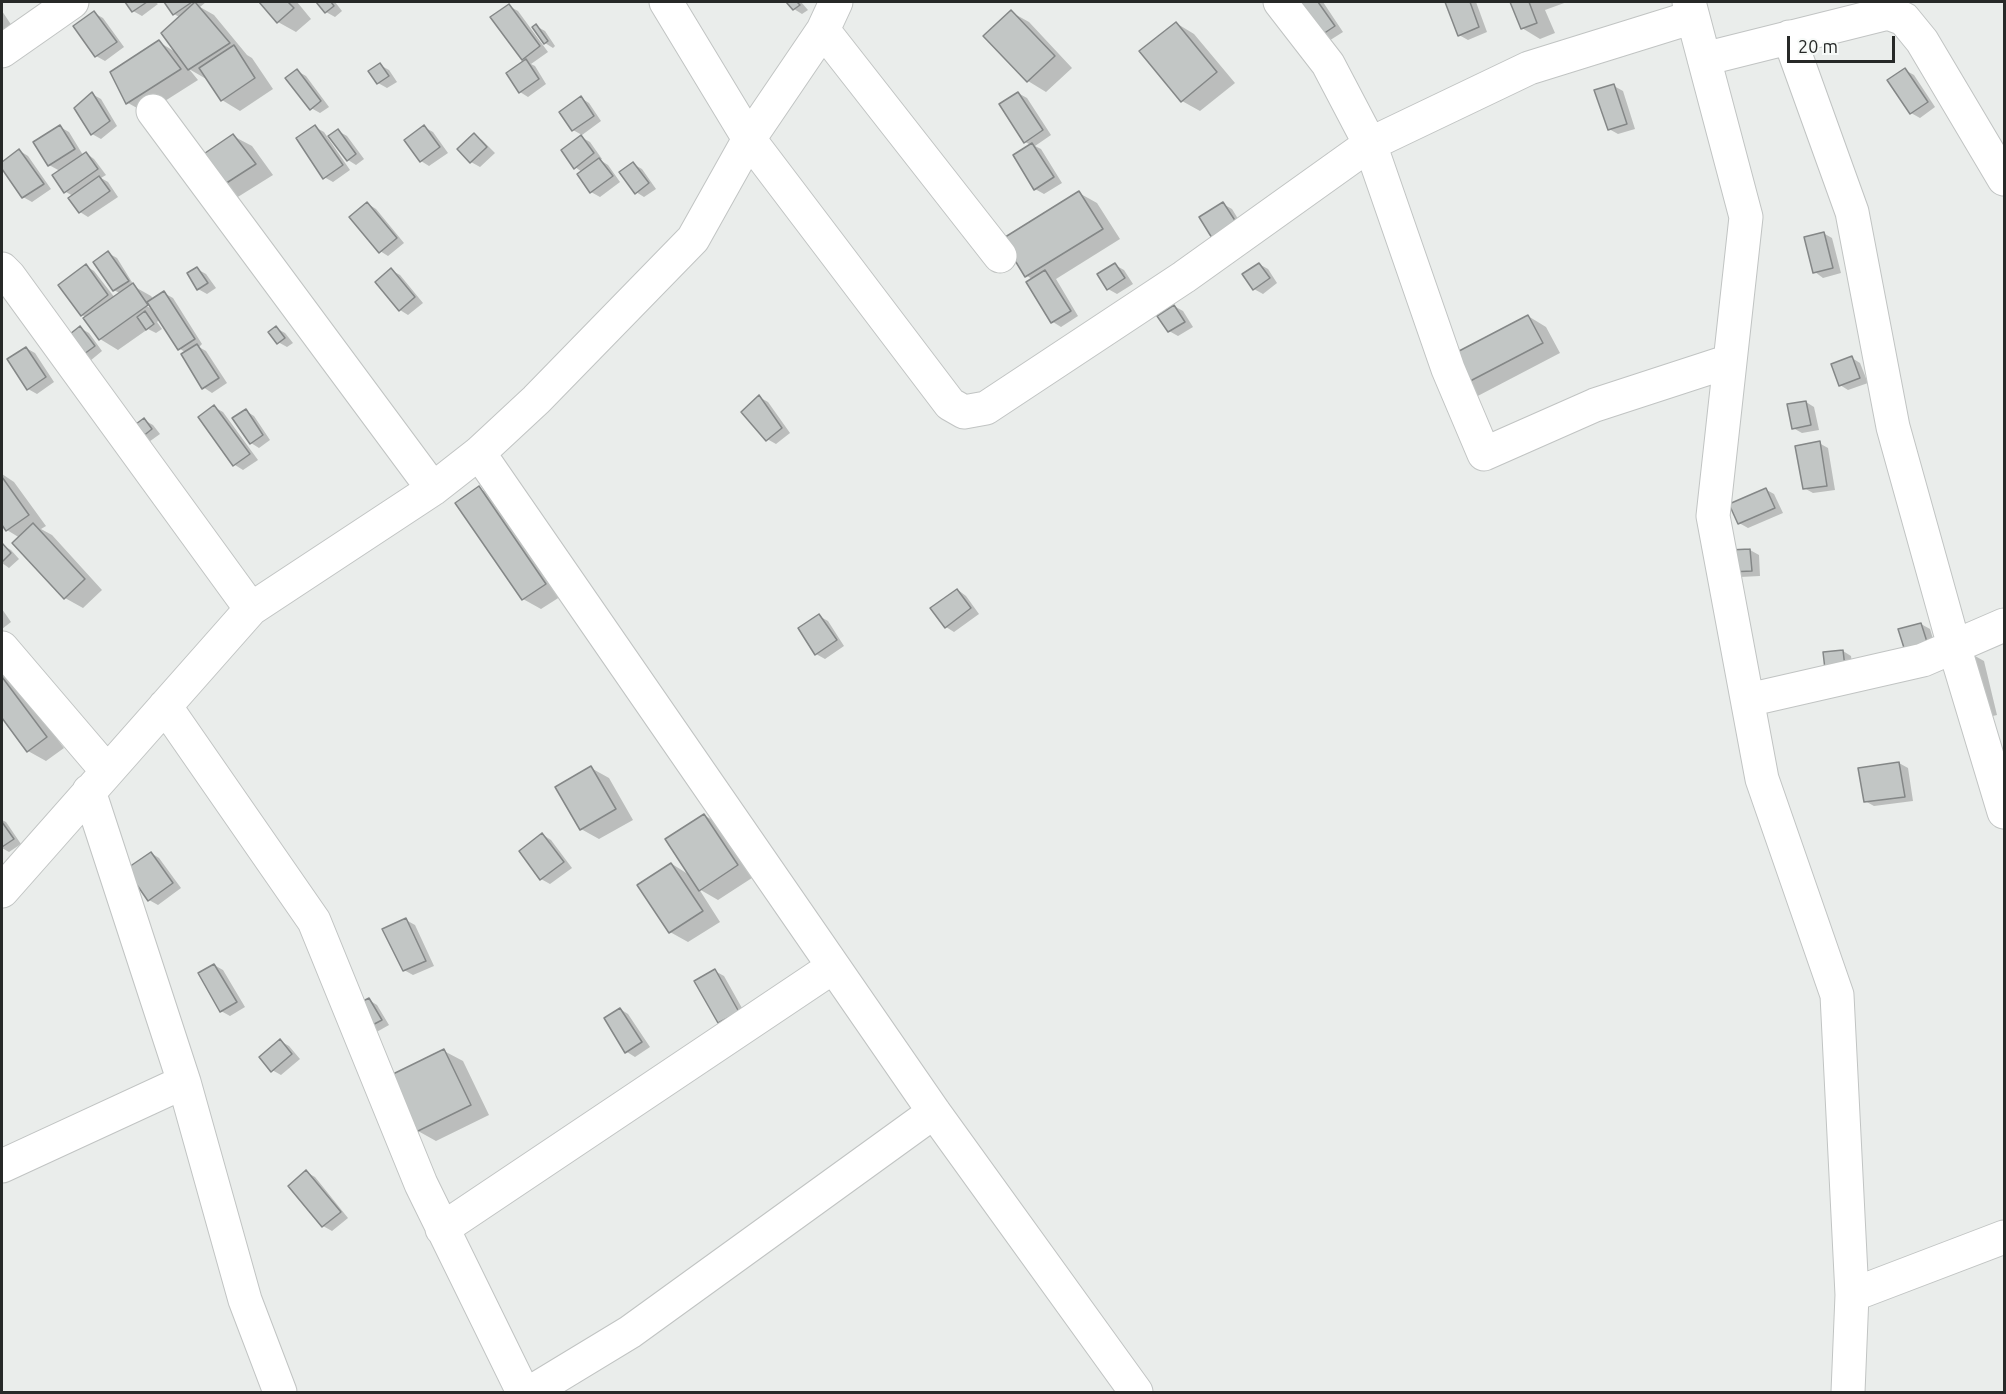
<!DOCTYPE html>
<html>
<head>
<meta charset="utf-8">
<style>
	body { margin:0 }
	#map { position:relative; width:2006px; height:1394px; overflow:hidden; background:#eaedeb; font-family:Ubuntu,sans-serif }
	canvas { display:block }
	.frame { position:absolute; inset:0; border:3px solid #272928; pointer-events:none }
	.scale { position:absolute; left:1787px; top:36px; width:108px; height:27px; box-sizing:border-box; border:3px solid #272928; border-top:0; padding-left:8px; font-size:18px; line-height:21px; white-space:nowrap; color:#272928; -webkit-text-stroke:4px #f7faf8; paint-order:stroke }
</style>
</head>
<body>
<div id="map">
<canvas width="2006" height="1394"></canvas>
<div class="frame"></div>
<div class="scale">20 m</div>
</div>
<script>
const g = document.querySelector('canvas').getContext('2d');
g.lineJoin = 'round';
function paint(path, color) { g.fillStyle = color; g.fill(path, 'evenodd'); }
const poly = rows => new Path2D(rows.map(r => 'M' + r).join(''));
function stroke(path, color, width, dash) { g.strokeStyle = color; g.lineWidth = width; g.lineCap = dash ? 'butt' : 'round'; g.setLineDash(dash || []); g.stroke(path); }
const shadow = poly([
	[127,2,155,2,158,4,142,16,133,11],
	[166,2,206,2,200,7,214,15,247,55,252,58,273,89,240,111,222,100,208,80,189,69,198,80,146,113,128,103,159,42,177,53,181,18,174,14],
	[261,2,297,2,311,19,296,32,278,22],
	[318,2,335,2,342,11,335,17,326,12],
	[788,2,801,2,808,10,802,14,794,9],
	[1292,2,1323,2,1343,32,1324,44],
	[1446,2,1476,2,1487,32,1468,40,1459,35],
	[1511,2,1567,2,1545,10,1555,33,1540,39,1522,28],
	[509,6,518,11,548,52,531,64,535,66,546,84,528,97,520,92,526,61,523,59],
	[2,11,20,38,2,50],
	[1011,12,1029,22,1072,68,1046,92,1028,81],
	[94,13,103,18,124,47,105,61,96,56],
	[1176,23,1194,34,1235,83,1200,111,1182,101],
	[536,26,545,31,555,46,553,48,545,43],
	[380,65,389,70,397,82,387,88,378,83,370,72],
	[1905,70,1914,75,1935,107,1920,118,1911,113],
	[297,71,306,76,329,107,320,113,311,108],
	[1614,86,1623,91,1635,129,1618,134,1609,129],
	[1018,93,1027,98,1051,135,1035,146,1041,149,1062,183,1044,194,1035,189,1031,145,1025,142],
	[92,94,101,99,117,126,101,139,92,134],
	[581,98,589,103,601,121,582,135,573,130],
	[60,127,69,132,83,155,86,153,94,159,106,175,101,178,108,182,118,197,88,217,80,212,73,196,66,192,54,175,60,171,49,165],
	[315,127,324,132,328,138,338,131,347,136,364,159,356,165,348,160,331,137,328,138,350,170,333,182,324,177],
	[424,127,433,132,448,153,429,166,421,161],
	[474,135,482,140,495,153,480,167,471,162],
	[233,136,252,146,273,175,233,200,215,190],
	[581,137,590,142,602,159,600,160,608,165,620,182,600,197,591,192,582,172,575,167],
	[20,151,28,156,51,189,32,202,23,197,2,167,2,163],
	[633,164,642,169,656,189,644,197,636,192],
	[1079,193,1097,203,1120,239,1056,279,1078,316,1061,327,1053,322,1033,280,1026,275],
	[368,204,376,209,404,243,388,256,380,251],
	[1223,204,1232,209,1243,227,1201,217],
	[1823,233,1832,238,1841,273,1823,278,1815,272],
	[108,253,117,258,135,287,151,296,154,300,164,293,173,298,202,344,199,347,206,351,227,383,212,393,203,387,186,353,179,348,160,319,157,322,162,329,156,333,148,329,118,350,100,339,87,318,82,315,86,266,94,271,115,298,121,294,114,290],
	[142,300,152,305,152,309,141,303],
	[1259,264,1268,269,1277,283,1263,294,1254,289],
	[1115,265,1124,270,1133,284,1117,294,1108,289],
	[197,269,206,274,216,288,207,294,198,289,189,274],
	[391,270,400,275,423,303,408,315,400,310],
	[1174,306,1183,311,1193,327,1178,336,1169,331],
	[1528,316,1546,327,1560,353,1472,399,1454,389],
	[80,328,89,333,102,351,90,361,67,338],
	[276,328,285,333,293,343,287,347,278,342],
	[26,348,35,353,54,382,37,394,28,389],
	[1852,358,1860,363,1868,383,1848,390,1840,385],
	[759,397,768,402,790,433,776,444,767,439],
	[1806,402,1814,407,1819,430,1802,433,1793,428],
	[214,407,223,412,258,460,243,470,235,465,200,417],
	[246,411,254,416,270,440,259,448,251,443],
	[144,420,153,425,160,434,146,444,138,439],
	[1819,443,1828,448,1835,490,1813,493,1804,488],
	[2,474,14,482,46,526,41,529,52,535,102,590,83,608,65,598,20,538,7,530,2,522],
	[479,488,497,499,563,595,541,609,523,599],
	[1765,489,1774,494,1783,513,1748,528,1739,523,1731,505],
	[2,545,11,550,19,559,9,568,2,563],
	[1750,550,1759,555,1760,576,1740,577,1732,572],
	[958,590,966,596,979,614,954,632,946,627],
	[2,609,11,622,2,629],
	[819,616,828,621,844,646,825,659,816,654],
	[1921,624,1930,629,1936,649,1900,630],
	[1843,651,1851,656,1854,680,1836,682],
	[1975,656,1984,661,1997,715,1980,719,1957,660],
	[2,674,14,681,64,748,46,761,28,751,2,716],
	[1899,763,1908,768,1913,801,1874,806,1865,801],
	[591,768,609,778,633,820,599,839,581,829],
	[704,815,722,826,755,876,718,900,699,889,720,922,688,942,670,932,672,864,691,876],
	[2,820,6,822,21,844,9,852,2,848],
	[543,835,551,840,572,868,550,884,541,879],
	[151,853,159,858,181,888,158,905,149,900],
	[406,920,415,925,434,966,413,975,404,970],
	[214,965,223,970,245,1007,230,1016,221,1011],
	[715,971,724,976,747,1017,728,1027,719,1022],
	[369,1000,377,1005,389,1025,373,1034],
	[620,1009,628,1014,650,1047,635,1057,627,1052],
	[280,1041,289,1046,300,1059,281,1075,272,1070],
	[444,1051,463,1061,489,1115,436,1141,418,1131],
	[306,1172,315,1177,348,1218,332,1231,323,1226,290,1186]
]);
const building = poly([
	[125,2,147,2,132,12,125,2],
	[164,2,192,2,173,15,164,2],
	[195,2,230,43,188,70,161,33,195,2],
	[259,2,288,2,294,8,277,23,259,2],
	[316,2,331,2,334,6,325,13,316,2],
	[786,2,797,2,800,5,793,10,786,2],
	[1290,2,1318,2,1335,26,1314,40,1290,2],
	[1445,2,1470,2,1479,27,1458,36,1445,2],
	[1510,2,1529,2,1537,23,1521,29,1510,2],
	[509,4,540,46,522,60,490,17,509,4],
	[1011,10,1055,56,1027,82,983,36,1011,10],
	[94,11,117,42,95,57,73,26,94,11],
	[1176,22,1217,72,1181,102,1139,51,1176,22],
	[536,24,548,41,544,44,532,27,536,24],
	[159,40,181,69,126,104,110,72,159,40],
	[234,45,255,78,221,101,199,68,234,45],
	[526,59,539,79,519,93,506,73,526,59],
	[380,63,389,76,377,84,368,71,380,63],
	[1905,68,1928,102,1910,114,1887,80,1905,68],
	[297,69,321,101,310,110,285,78,297,69],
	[1614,84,1627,124,1608,130,1594,90,1614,84],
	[92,92,110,121,91,135,74,108,92,92],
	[1018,92,1043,130,1024,143,999,104,1018,92],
	[581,96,594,116,572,131,559,112,581,96],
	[60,125,75,149,48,166,33,142,60,125],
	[315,125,343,165,323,179,296,138,315,125],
	[424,125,440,147,420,162,404,140,424,125],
	[338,129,356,154,347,161,328,136,338,129],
	[474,133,487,147,470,163,457,149,474,133],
	[233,134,256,164,214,191,189,164,233,134],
	[581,135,594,153,574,169,561,150,581,135],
	[1032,143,1054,177,1034,190,1013,155,1032,143],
	[19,149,44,184,22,198,2,169,2,162,19,149],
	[86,152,98,169,64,193,52,175,86,152],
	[599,158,613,176,590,193,577,174,599,158],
	[633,162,649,183,635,194,619,172,633,162],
	[99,176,110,191,79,213,68,198,99,176],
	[1079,191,1103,229,1025,277,1002,239,1079,191],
	[367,202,397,238,379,253,349,217,367,202],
	[1223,202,1236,222,1212,238,1199,217,1223,202],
	[1824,232,1833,268,1813,273,1804,237,1824,232],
	[108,251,129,281,113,291,93,262,108,251],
	[1115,263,1125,278,1107,290,1097,274,1115,263],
	[1259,263,1270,278,1253,290,1242,274,1259,263],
	[86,264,108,295,81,316,58,285,86,264],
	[197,267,208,283,197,290,187,273,197,267],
	[391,268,415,297,399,311,375,282,391,268],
	[1045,270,1071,311,1051,323,1026,282,1045,270],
	[133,283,148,305,99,340,83,318,133,283],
	[164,291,195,339,178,350,147,302,164,291],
	[1174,305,1185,322,1168,332,1157,316,1174,305],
	[145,311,154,324,146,330,137,317,145,311],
	[1528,315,1543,343,1453,390,1438,362,1528,315],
	[80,326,95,346,80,357,65,338,80,326],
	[276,326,285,338,277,344,268,332,276,326],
	[197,344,219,378,202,389,181,354,197,344],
	[26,347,46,377,27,390,7,359,26,347],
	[1852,356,1860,378,1839,386,1831,364,1852,356],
	[759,395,782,428,766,441,741,412,759,395],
	[1806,401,1811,425,1792,429,1787,404,1806,401],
	[214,405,250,454,233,466,198,417,214,405],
	[246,409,263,435,250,444,232,418,246,409],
	[144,418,152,429,137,441,128,430,144,418],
	[1820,441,1827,486,1803,489,1795,446,1820,441],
	[2,477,29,515,6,531,2,525,2,477],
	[479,486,546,584,522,600,455,503,479,486],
	[1766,488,1775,508,1738,524,1729,504,1766,488],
	[33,523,85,579,64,599,12,543,33,523],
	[2,543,11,553,2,562,2,543],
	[1750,549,1752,571,1730,572,1729,550,1750,549],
	[957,589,971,608,945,628,930,608,957,589],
	[819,614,837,640,815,655,798,628,819,614],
	[1921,623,1928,645,1905,651,1898,629,1921,623],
	[1843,650,1846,676,1826,678,1823,652,1843,650],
	[2,677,47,737,27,752,2,718,2,677],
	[1899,762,1905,797,1864,802,1858,768,1899,762],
	[591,766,616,809,580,830,555,787,591,766],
	[704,814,738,865,699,891,665,839,704,814],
	[2,822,14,839,2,847,2,822],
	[542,833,564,862,540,880,519,851,542,833],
	[151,852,173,883,148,901,126,869,151,852],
	[671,863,703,911,669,933,637,885,671,863],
	[406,918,426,961,403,971,382,929,406,918],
	[214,964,237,1002,220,1012,198,973,214,964],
	[715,969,739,1012,718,1023,694,981,715,969],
	[369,998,382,1020,363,1030,350,1008,369,998],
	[620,1008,642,1042,625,1053,604,1018,620,1008],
	[280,1039,292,1054,271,1072,259,1057,280,1039],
	[444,1049,471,1105,416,1132,389,1076,444,1049],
	[306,1170,341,1212,322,1227,288,1186,306,1170]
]);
const minor = poly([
	[666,2,749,139,950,404,964,412,986,408,1184,277,1370,144,1529,68,1693,17],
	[1280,2,1328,64,1370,144,1448,369,1484,454,1595,405,1730,361],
	[1689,2,1746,217,1713,516,1762,779,1837,995,1852,1295,1848,1392],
	[823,30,1000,256],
	[1789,37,1852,212,1893,427,1954,646,2004,812],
	[2,51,72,2],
	[1704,59,1888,13,1904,19,1922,41,2004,179],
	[153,111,433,489],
	[2,269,9,276,251,609],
	[479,453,934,1112,1136,1392],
	[2,648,107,771],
	[1748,700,1923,660,2004,625],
	[165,706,314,921,421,1184,523,1392],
	[89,791,184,1082,245,1300,280,1392],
	[2,891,251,609,433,489,479,453,536,400,693,239,749,139,823,30,836,2],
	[2,1166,184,1082],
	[442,1229,833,967],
	[1852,1295,2004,1237],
	[531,1392,630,1332,934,1112]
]);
paint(shadow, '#0003');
paint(building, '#c2c6c5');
stroke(building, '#848787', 1.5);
stroke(minor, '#c1c4c3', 35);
stroke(minor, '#fff', 33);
</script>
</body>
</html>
